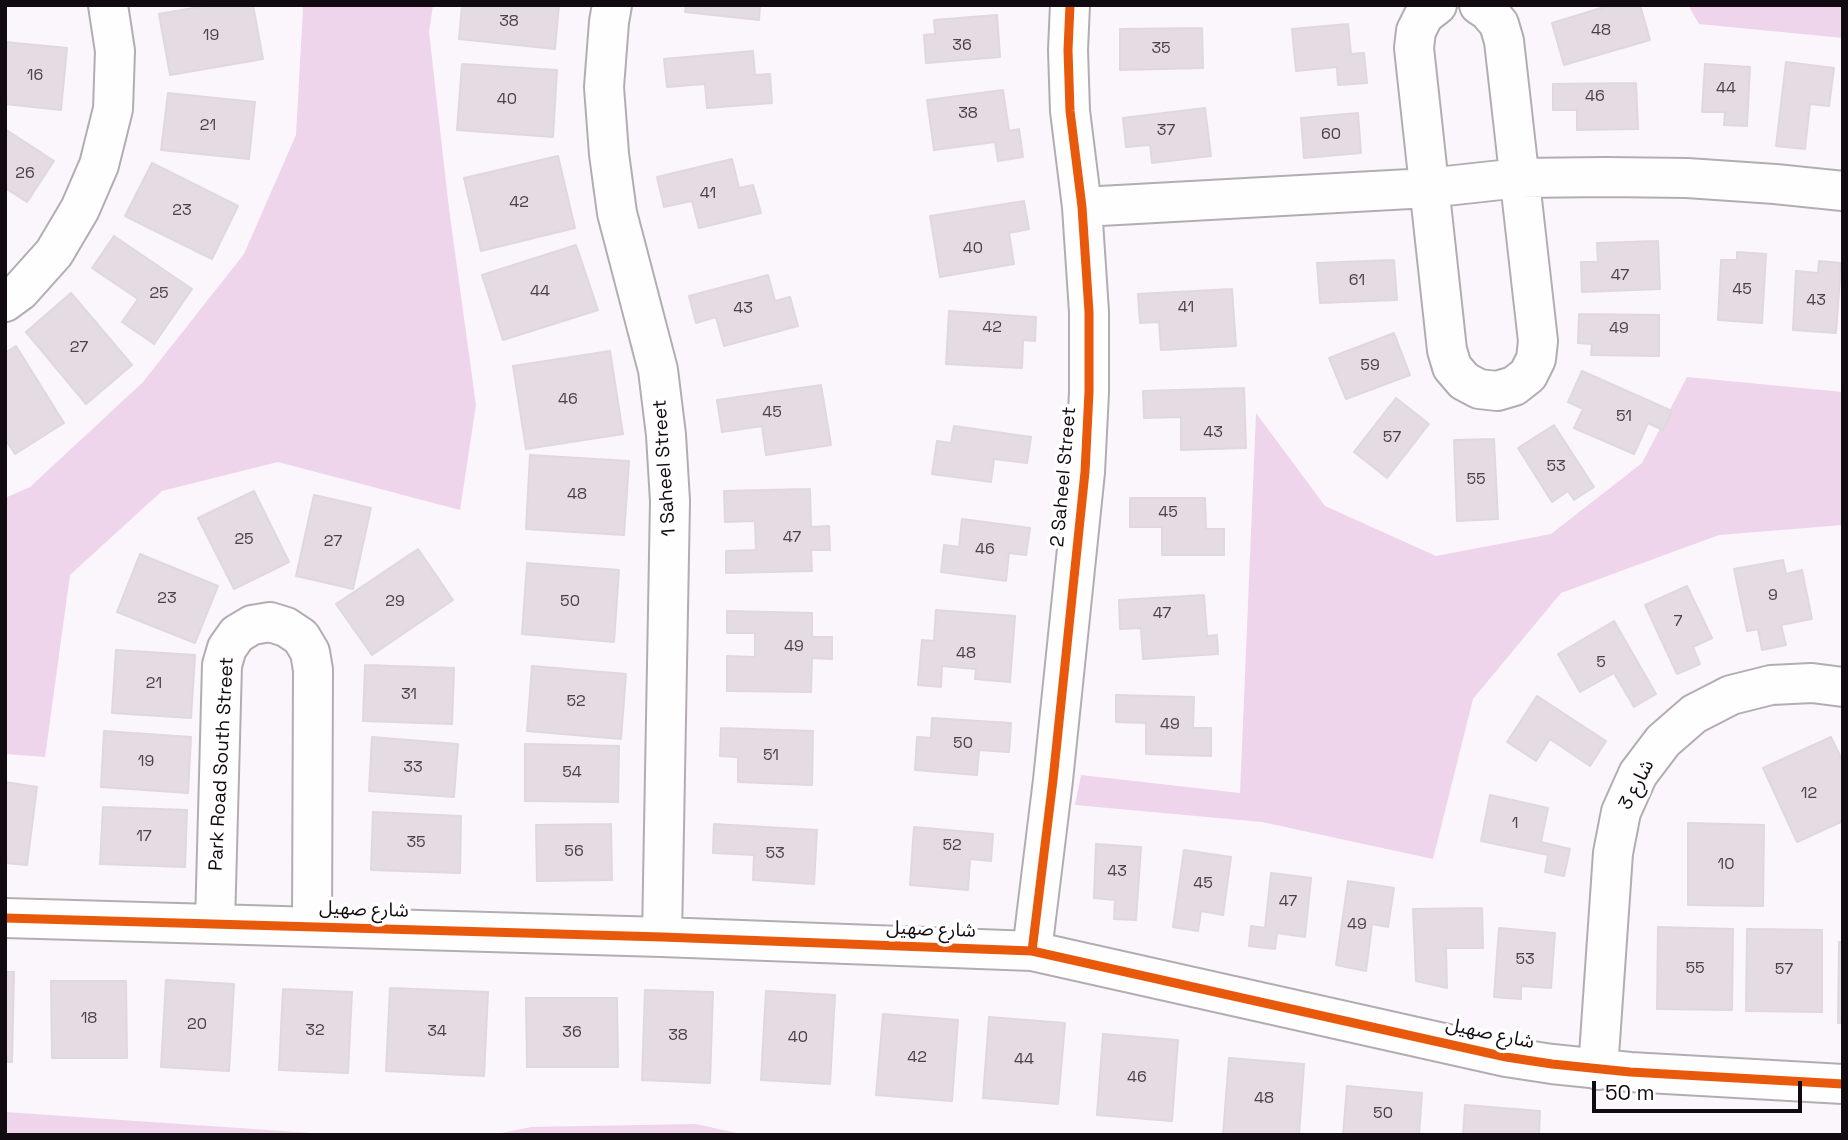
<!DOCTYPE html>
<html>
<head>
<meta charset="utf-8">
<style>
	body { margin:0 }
	#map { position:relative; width:1848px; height:1140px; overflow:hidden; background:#fbf6fb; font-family:"Space Grotesk",sans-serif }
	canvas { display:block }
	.frame { position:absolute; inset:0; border:7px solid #120a11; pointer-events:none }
	.scale { position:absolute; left:1592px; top:1081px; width:210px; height:32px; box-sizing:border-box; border:4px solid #120a11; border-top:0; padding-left:9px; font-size:21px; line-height:24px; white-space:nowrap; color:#120a11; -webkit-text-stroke:5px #fff; paint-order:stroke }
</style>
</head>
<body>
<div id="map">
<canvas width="1848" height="1140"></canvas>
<div class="frame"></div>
<div class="scale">50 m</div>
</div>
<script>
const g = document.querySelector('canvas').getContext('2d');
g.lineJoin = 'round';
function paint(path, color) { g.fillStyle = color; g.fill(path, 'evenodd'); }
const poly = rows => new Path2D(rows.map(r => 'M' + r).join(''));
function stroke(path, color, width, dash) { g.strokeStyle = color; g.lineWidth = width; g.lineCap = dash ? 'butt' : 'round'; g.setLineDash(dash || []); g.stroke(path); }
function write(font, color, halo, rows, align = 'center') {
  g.font = font + ' "Space Grotesk","Noto Sans Arabic",sans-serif'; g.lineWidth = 7; g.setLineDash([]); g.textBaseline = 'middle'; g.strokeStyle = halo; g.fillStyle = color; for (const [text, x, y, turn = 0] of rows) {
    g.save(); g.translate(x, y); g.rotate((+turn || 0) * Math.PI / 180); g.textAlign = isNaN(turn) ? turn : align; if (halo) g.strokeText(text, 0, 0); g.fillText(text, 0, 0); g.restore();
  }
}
const green = poly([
	[301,5,433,5,429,32,449,209,476,405,460,510,278,462,162,491,70,575,45,757,5,754,5,498,30,487,143,382,244,254,296,135,303,9],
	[1688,5,1843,5,1843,38,1699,24],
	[1687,377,1843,392,1843,525,1719,535,1561,593,1473,699,1433,859,1262,822,1075,805,1081,775,1240,793,1256,413,1325,506,1436,556,1551,534,1642,463],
	[5,1112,341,1135,5,1135],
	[696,1124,745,1135,492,1135,531,1127]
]);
const building = poly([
	[210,5,253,5,263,59,170,75,159,14,210,5],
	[462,5,559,5,555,49,459,39,462,5],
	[686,5,760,5,759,20,685,12,686,5],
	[1611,5,1640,5,1650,40,1564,65,1552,23,1611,5],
	[997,15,1000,57,926,63,924,35,935,34,934,20,997,15],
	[1348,24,1351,54,1364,53,1367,83,1338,85,1337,67,1296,71,1292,29,1348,24],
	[1202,28,1203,68,1120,70,1120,29,1202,28],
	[5,42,67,48,61,110,5,104,5,42],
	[753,51,755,75,770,74,772,103,707,108,705,84,667,87,664,59,753,51],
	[1786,62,1834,68,1829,106,1810,104,1805,149,1776,146,1786,62],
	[462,64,557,70,553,137,457,130,462,64],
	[1705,64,1750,67,1747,126,1724,125,1725,112,1702,112,1705,64],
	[1636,83,1638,129,1577,130,1577,110,1553,110,1553,84,1636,83],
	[1003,90,1009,131,1019,129,1023,157,998,161,995,142,934,150,927,100,1003,90],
	[168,93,255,102,249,159,161,150,168,93],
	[1205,108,1211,156,1152,163,1150,145,1126,147,1123,118,1205,108],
	[1358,113,1361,153,1304,158,1301,118,1358,113],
	[5,129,54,161,27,202,5,188,5,129],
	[558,156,575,228,481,251,464,178,558,156],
	[732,159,739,188,753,185,761,213,699,228,692,201,664,207,657,177,732,159],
	[152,163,238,206,212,259,125,216,152,163],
	[1024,201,1029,229,1009,233,1014,264,940,277,930,216,1024,201],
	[114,236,192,289,154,344,122,322,138,299,92,268,114,236],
	[1658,241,1660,289,1582,292,1581,262,1598,262,1597,243,1658,241],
	[576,245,598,310,503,340,482,275,576,245],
	[1737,252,1766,254,1762,323,1718,320,1721,260,1737,260,1737,252],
	[1394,260,1397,300,1320,303,1317,263,1394,260],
	[1819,261,1841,263,1836,333,1793,330,1796,271,1818,273,1819,261],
	[768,275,775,301,790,297,798,326,724,346,716,317,696,323,689,296,768,275],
	[1232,289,1236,346,1161,350,1159,322,1140,323,1138,294,1232,289],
	[71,293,132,365,86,404,26,332,71,293],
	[949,311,1036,317,1035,341,1023,340,1022,368,946,364,949,311],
	[1579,314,1659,315,1659,356,1591,355,1592,344,1578,343,1579,314],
	[1394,333,1410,375,1346,399,1329,358,1394,333],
	[16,346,64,423,15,454,5,439,5,353,16,346],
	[610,351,623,434,526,449,513,366,610,351],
	[1582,371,1672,411,1663,430,1648,423,1634,454,1574,428,1583,409,1568,402,1582,371],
	[821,385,831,445,766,455,762,426,722,432,717,400,821,385],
	[1244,388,1246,448,1181,450,1181,417,1144,418,1143,391,1244,388],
	[1396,398,1429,424,1387,478,1354,452,1396,398],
	[1554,425,1594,487,1574,500,1568,491,1552,502,1518,448,1554,425],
	[954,426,1031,437,1027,463,994,459,991,482,932,474,937,441,951,443,954,426],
	[1494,439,1498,519,1457,521,1454,440,1494,439],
	[530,455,629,461,624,535,526,529,530,455],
	[810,489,811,527,829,526,830,550,811,550,812,571,726,573,726,551,756,550,755,521,725,522,724,491,810,489],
	[254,491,289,562,234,589,198,518,254,491],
	[314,495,371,508,353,589,296,576,314,495],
	[1130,498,1205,498,1206,529,1224,529,1224,555,1162,555,1162,527,1130,527,1130,498],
	[962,519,1030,528,1026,555,1009,553,1006,581,941,572,944,545,959,547,962,519],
	[418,549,453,600,372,655,336,604,418,549],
	[140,554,218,586,195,643,117,612,140,554],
	[1783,560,1786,574,1802,570,1812,619,1781,625,1786,645,1762,650,1758,629,1747,631,1734,569,1783,560],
	[527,563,619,570,614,642,522,634,527,563],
	[1687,586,1712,638,1693,647,1700,664,1677,674,1645,605,1687,586],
	[1204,595,1207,636,1217,635,1218,654,1143,659,1141,628,1120,629,1119,600,1204,595],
	[936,610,1015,616,1010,682,975,679,976,669,942,666,941,687,918,685,922,640,934,641,936,610],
	[727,611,812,613,812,637,832,637,832,659,812,658,811,692,727,691,727,656,755,657,755,633,727,633,727,611],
	[1614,621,1656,694,1634,707,1614,673,1580,692,1558,654,1614,621],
	[116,650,195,655,191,718,112,713,116,650],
	[365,665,454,668,452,724,363,721,365,665],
	[532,666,626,674,621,739,527,731,532,666],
	[1116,695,1194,697,1193,728,1211,728,1211,756,1146,754,1146,723,1116,722,1116,695],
	[1537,696,1606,741,1590,766,1550,739,1536,761,1507,742,1537,696],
	[932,718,1011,723,1009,752,979,750,977,775,915,770,917,737,931,738,932,718],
	[721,728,813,731,812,785,738,782,738,757,720,756,721,728],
	[104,731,191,737,188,793,101,787,104,731],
	[372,737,458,744,454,797,369,791,372,737],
	[1831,737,1843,762,1843,821,1797,842,1763,768,1831,737],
	[525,744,619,746,618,802,525,801,525,744],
	[5,782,37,787,27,865,5,863,5,782],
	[1490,795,1548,808,1541,842,1570,849,1564,876,1545,872,1548,855,1481,841,1490,795],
	[103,807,187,810,185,867,100,864,103,807],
	[373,812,461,816,460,873,371,870,373,812],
	[1688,823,1764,825,1763,906,1688,905,1688,823],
	[611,824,612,880,537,881,536,825,611,824],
	[714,824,817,830,814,884,753,880,754,855,713,853,714,824],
	[914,827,993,834,991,861,970,859,968,890,910,885,914,827],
	[1096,844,1141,847,1136,920,1114,919,1115,900,1094,898,1096,844],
	[1184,850,1231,857,1223,915,1201,911,1198,931,1173,927,1184,850],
	[1271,873,1311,878,1305,937,1277,933,1275,949,1249,946,1251,926,1265,928,1271,873],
	[1348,881,1394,888,1388,927,1372,924,1366,971,1336,965,1348,881],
	[1482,908,1483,948,1446,948,1447,988,1416,981,1413,909,1482,908],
	[1658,927,1733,929,1732,1010,1657,1009,1658,927],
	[1499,928,1555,933,1551,988,1521,986,1521,999,1494,997,1499,928],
	[1747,929,1822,930,1822,1012,1746,1011,1747,929],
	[1839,942,1843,942,1843,1023,1838,1023,1839,942],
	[5,972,14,972,12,1062,5,1062,5,972],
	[166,980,234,984,229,1071,161,1067,166,980],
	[51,981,126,981,127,1058,52,1058,51,981],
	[390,988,488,992,484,1076,386,1071,390,988],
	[283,989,352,992,348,1073,279,1070,283,989],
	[645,990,713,992,710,1083,642,1080,645,990],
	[766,991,835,995,830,1084,761,1080,766,991],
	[526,998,617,998,618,1067,527,1067,526,998],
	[883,1014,958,1020,952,1101,876,1095,883,1014],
	[989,1017,1065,1023,1058,1104,983,1098,989,1017],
	[1103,1034,1178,1040,1172,1121,1097,1115,1103,1034],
	[1229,1058,1304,1064,1299,1135,1223,1135,1229,1058],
	[1347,1086,1422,1093,1419,1135,1343,1135,1347,1086],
	[1465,1105,1540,1111,1539,1135,1463,1135,1465,1105]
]);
const minor = poly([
	[612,5,609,22,604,87,609,154,617,213,658,370,666,435,670,501,662,937],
	[1437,5,1424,15,1416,31,1414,48,1447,350,1452,367,1464,381,1479,389,1497,391,1514,386,1528,375,1536,359,1538,341,1504,41,1499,24,1488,11,1479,5],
	[1082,207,1428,188,1519,178,1606,177,1687,178,1775,184,1843,191],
	[5,302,20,291,54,253,80,209,99,165,113,109,115,51,108,5],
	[5,918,662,937,1032,951,1506,1057,1552,1064,1630,1072,1843,1084],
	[215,924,222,665,227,648,237,634,252,625,270,622,286,627,301,637,310,652,313,670,312,926],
	[1032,951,1053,780,1085,472,1089,392,1089,312,1082,207,1070,111,1068,50,1070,5],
	[1598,1070,1613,853,1621,812,1638,774,1663,741,1694,714,1731,695,1771,685,1812,683,1843,687]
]);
const cycleway = poly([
	[5,918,662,937,1032,951,1506,1057,1552,1064,1630,1072,1843,1084],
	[1032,951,1053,780,1085,472,1089,392,1089,312,1082,207,1070,111,1068,50,1070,5]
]);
const numberNames = [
	["38",509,22],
	["48",1601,31],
	["19",211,36],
	["36",962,46],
	["35",1161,49],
	["16",35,76],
	["44",1726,89],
	["46",1595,97],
	["40",507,100],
	["38",968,114],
	["21",208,126],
	["37",1166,131],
	["60",1331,135],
	["26",25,174],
	["41",708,194],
	["42",519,203],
	["23",182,211],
	["40",973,249],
	["47",1620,276],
	["61",1357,281],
	["45",1742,290],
	["44",540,292],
	["25",159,294],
	["43",1816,301],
	["41",1186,308],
	["43",743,309],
	["42",992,328],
	["49",1619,329],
	["27",79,348],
	["59",1370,366],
	["46",568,400],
	["45",772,413],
	["51",1624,417],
	["43",1213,433],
	["57",1392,438],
	["53",1556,467],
	["55",1476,480],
	["48",577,495],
	["45",1168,513],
	["47",792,538],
	["25",244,540],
	["27",333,542],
	["46",985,550],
	["9",1773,596],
	["23",167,599],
	["29",395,602],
	["50",570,602],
	["47",1162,614],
	["7",1678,622],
	["49",794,647],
	["48",966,654],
	["5",1601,663],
	["21",154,684],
	["31",409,695],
	["52",576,702],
	["49",1170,725],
	["50",963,744],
	["51",771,756],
	["19",146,762],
	["33",413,768],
	["54",572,773],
	["12",1809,794],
	["1",1515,824],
	["17",144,837],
	["35",416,843],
	["52",952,846],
	["56",574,852],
	["53",775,854],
	["10",1726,865],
	["43",1117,872],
	["45",1203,884],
	["47",1288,902],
	["49",1357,925],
	["53",1525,960],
	["55",1695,969],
	["57",1784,970],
	["18",89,1019],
	["20",197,1025],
	["32",315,1031],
	["34",437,1032],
	["36",572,1033],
	["38",678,1036],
	["40",798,1038],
	["42",917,1058],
	["44",1024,1060],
	["46",1137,1078],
	["48",1264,1099],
	["50",1383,1114]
];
const streetNames = [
	["1 Saheel Street",665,468,-94],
	["2 Saheel Street",1064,477,-85],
	["Park Road South Street",222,764,-87],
	["3 شارع",1637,785,-62],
	["شارع صهيل",364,910,2],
	["شارع صهيل",931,930,2],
	["شارع صهيل",1490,1034,12]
];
paint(green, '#eed5eb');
paint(building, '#e4dce2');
stroke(building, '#dfd8de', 2);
stroke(minor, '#b3adb3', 42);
stroke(minor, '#fefefe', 38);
stroke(cycleway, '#e8590c', 9);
write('16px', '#4a4248', null, numberNames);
write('19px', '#120a11', '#fff', streetNames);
</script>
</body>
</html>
